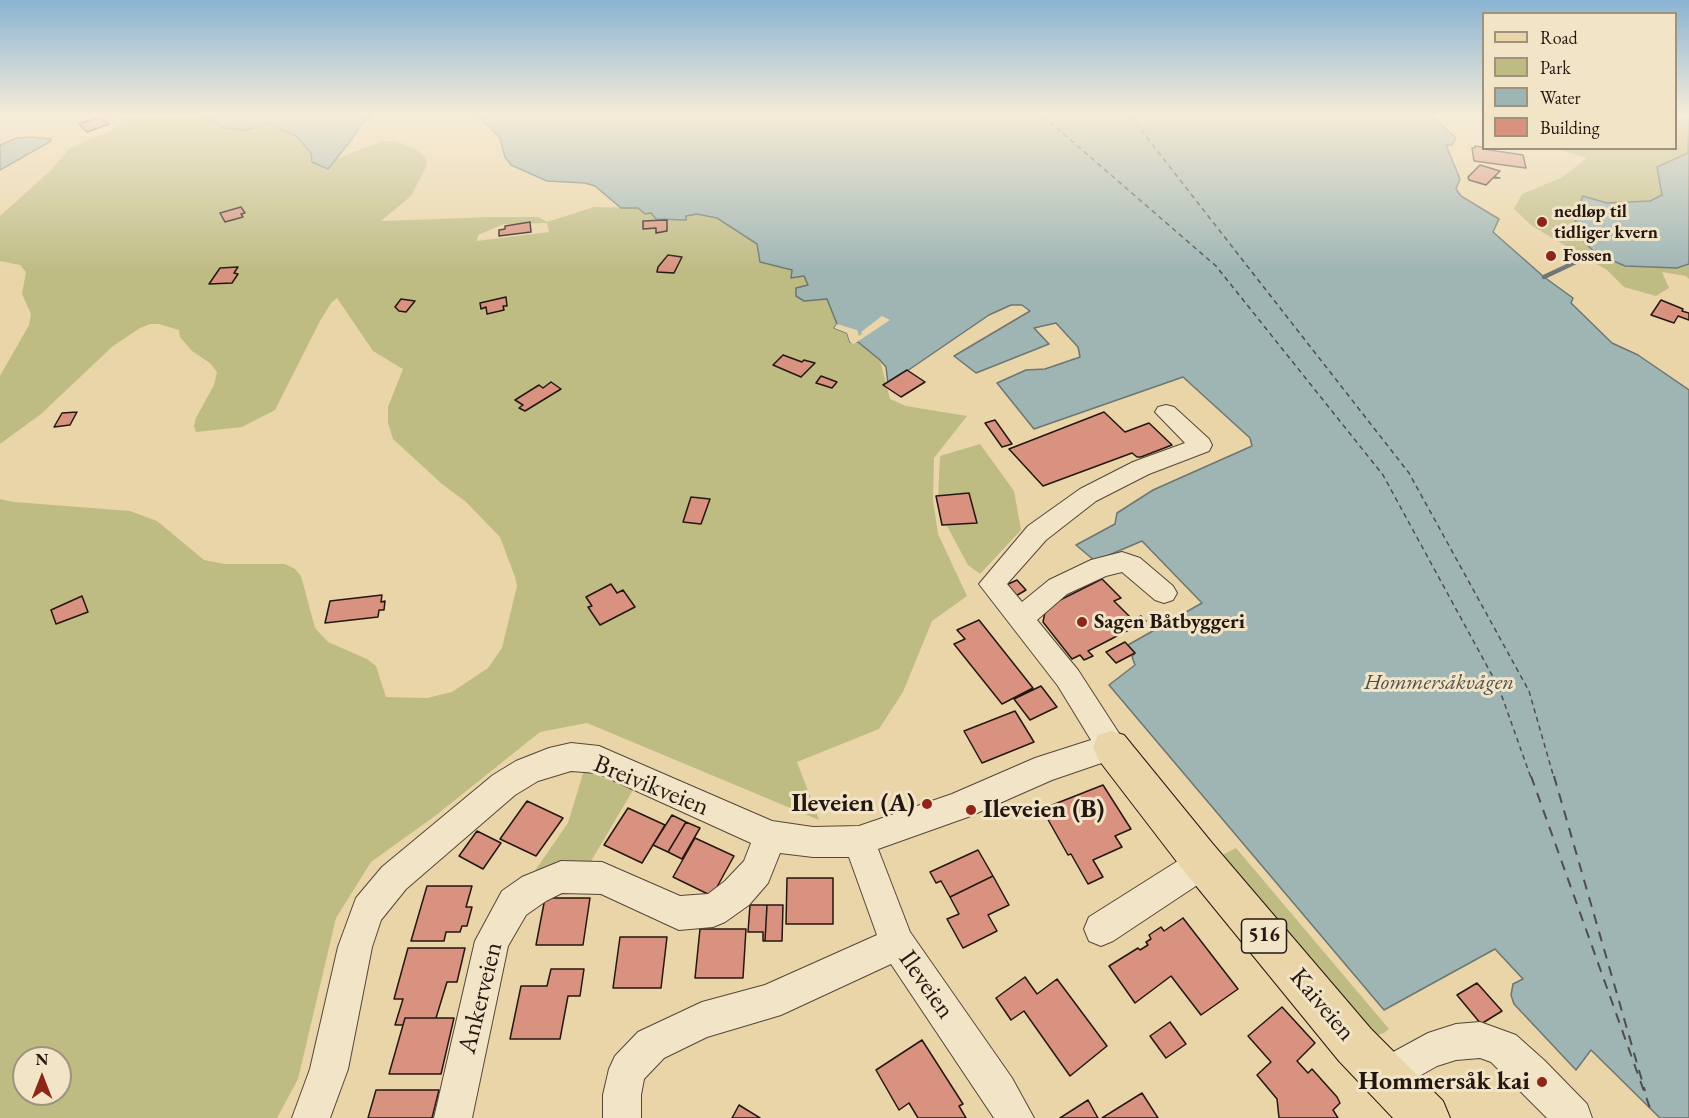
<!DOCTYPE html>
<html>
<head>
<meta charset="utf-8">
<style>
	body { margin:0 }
	#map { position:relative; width:1689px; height:1118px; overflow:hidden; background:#ead5a9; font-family:"EB Garamond",serif }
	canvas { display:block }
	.legend { position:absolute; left:1482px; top:12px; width:195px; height:138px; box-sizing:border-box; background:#f1e4c7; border:2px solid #9f927f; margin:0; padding:8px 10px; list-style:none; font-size:18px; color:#241712 }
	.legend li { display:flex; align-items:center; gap:12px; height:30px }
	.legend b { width:30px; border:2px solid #9f927f }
	.north { position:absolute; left:12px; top:1046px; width:60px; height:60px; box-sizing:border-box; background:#f1e4c7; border:2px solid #9f927f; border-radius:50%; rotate:0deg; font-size:16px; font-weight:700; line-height:24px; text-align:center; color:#241712 }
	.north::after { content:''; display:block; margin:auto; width:21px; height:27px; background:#8f2418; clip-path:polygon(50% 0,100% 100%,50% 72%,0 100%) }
</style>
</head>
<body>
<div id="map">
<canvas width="1689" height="1118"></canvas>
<ul class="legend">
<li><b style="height:8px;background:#ead5a9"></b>Road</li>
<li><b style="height:16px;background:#bebb83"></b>Park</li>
<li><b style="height:16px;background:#9eb5b4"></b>Water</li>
<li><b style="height:16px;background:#d8927f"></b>Building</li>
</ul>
<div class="north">N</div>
</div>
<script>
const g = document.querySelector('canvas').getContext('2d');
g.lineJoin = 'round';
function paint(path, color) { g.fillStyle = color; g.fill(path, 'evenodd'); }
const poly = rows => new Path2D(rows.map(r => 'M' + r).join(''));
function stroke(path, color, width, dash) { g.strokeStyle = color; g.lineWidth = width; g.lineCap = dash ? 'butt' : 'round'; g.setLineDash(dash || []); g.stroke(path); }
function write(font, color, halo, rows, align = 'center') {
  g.font = font + ' "EB Garamond",serif'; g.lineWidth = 6; g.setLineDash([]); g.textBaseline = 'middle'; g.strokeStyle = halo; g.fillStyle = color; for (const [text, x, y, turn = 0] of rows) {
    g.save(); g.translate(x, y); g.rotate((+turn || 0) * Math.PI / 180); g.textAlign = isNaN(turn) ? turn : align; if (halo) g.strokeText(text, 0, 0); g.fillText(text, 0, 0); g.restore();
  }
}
const green = poly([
	[128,116,203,116,213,123,251,129,270,124,296,136,328,169,336,159,383,141,396,141,418,151,426,158,427,165,411,196,381,221,491,217,539,217,547,222,594,207,638,208,644,213,686,216,702,214,717,217,757,244,760,262,792,270,791,277,804,276,808,285,804,301,827,299,837,324,834,327,847,333,880,360,890,399,906,406,967,416,934,458,933,500,938,534,967,596,932,621,903,692,879,729,797,762,819,820,587,723,540,732,435,816,371,862,336,918,298,1079,277,1118,0,1118,0,499,14,502,130,511,157,521,204,560,224,564,285,564,295,569,301,576,315,628,328,642,367,659,376,666,386,697,427,698,452,692,488,668,502,648,517,586,515,577,500,537,466,502,442,484,393,439,388,423,388,407,403,369,373,351,337,298,331,303,320,321,275,410,242,427,196,432,194,426,196,418,214,385,217,372,210,363,192,351,180,337,179,330,159,324,150,324,140,328,113,346,41,414,0,444,0,376,29,325,31,314,22,294,26,272,20,265,0,261,0,216,49,172,70,148,118,127],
	[547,223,549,232,477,241,478,235,504,224],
	[24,1058,60,1058,60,1094,24,1094],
	[1676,116,1689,116,1688,153,1662,195,1650,201,1607,203,1584,196,1580,215,1570,227,1595,254,1625,266,1677,268,1689,264,1689,279,1686,276,1662,272,1669,288,1656,296,1624,287,1607,270,1532,226,1514,209,1522,194,1561,178,1587,158,1557,149,1676,148],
	[980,444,1014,491,1021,530,980,574,968,565,948,528,938,498,940,456],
	[584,770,633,790,587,868,527,882,568,823],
	[1236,848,1389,1029,1384,1033,1372,1037,1218,857]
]);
const water = poly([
	[203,116,372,116,362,123,352,139,328,169,312,162,311,153,296,136,270,124,244,130,225,128,203,116],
	[478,116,1430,116,1444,127,1456,138,1452,145,1446,145,1460,179,1456,189,1461,196,1499,219,1493,232,1544,277,1573,298,1571,303,1612,343,1638,355,1689,390,1689,1118,1660,1118,1591,1050,1576,1070,1514,1004,1511,995,1513,984,1523,979,1495,949,1384,1010,1109,685,1135,665,1132,657,1135,653,1128,645,1202,603,1142,541,1095,561,1076,545,1115,524,1117,513,1153,490,1252,446,1250,438,1183,377,1034,429,997,383,1026,370,1045,369,1080,357,1078,347,1056,323,1034,328,1049,344,976,373,954,356,1030,311,1022,305,1011,305,989,315,888,384,886,367,880,360,858,342,850,342,847,333,834,328,837,324,827,299,804,301,796,296,796,288,808,285,804,276,791,278,792,270,760,262,757,244,717,218,697,214,686,216,686,220,656,219,651,213,645,214,638,208,621,208,595,186,585,183,547,181,511,165,505,157,500,138,478,116],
	[1689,116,1689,264,1677,268,1625,266,1595,253,1570,227,1580,216,1576,213,1583,196,1607,203,1650,201,1662,195,1657,167,1688,153,1689,116],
	[31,137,51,139,51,141,0,170,0,145,17,138,31,137]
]);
const pier = poly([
	[882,316,890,320,854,344,850,342,847,333,834,328,837,324,857,330,859,336,862,334,861,332]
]);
const stream = poly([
	[1544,277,1595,253]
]);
const ferryFar1 = poly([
	[1043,116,1216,266,1383,475,1499,688,1531,778],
	[1130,116,1409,473,1529,691,1554,778]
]);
const ferry = poly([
	[1531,776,1650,1108],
	[1554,776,1645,1091]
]);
const building = poly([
	[99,117,109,124,87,132,79,124,99,117],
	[1475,146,1482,147,1483,149,1523,155,1526,168,1474,161,1472,148,1475,148,1475,146],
	[1480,165,1500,171,1494,177,1500,178,1493,178,1486,185,1469,180,1468,177,1480,165],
	[241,207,245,213,241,214,243,217,225,222,220,213,241,207],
	[667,220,667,231,656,233,656,228,643,229,643,221,667,220],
	[530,222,531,232,499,236,499,230,505,229,505,226,530,222],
	[668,255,682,257,674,273,657,272,658,267,668,255],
	[238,267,234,273,238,274,232,283,209,284,220,268,238,267],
	[506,297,507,306,503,306,504,310,487,314,486,307,481,309,480,303,506,297],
	[401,299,415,301,406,312,399,311,395,307,401,299],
	[1661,300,1683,309,1682,311,1689,313,1689,320,1678,316,1674,323,1651,315,1661,300],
	[783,355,802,362,804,360,815,363,801,377,773,365,783,355],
	[907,370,925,382,901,397,883,385,907,370],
	[821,376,837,382,832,388,816,383,821,376],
	[551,382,561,389,525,411,519,408,523,405,515,400,539,385,543,388,551,382],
	[77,412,70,425,54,427,62,413,77,412],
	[1104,412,1125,432,1149,423,1172,445,1141,457,1137,457,1132,453,1043,486,1009,449,1104,412],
	[995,420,1012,444,1002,447,985,423,995,420],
	[969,493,977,523,942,525,936,496,969,493],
	[691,497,710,499,701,524,683,522,691,497],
	[1102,579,1121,598,1114,601,1133,620,1141,616,1146,621,1088,651,1093,656,1084,660,1080,655,1072,659,1043,622,1046,607,1102,579],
	[1017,580,1026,590,1014,597,1004,586,1017,580],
	[611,584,617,593,623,590,635,607,600,625,588,607,592,606,586,597,611,584],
	[382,595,381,602,385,601,384,610,379,610,378,617,325,623,330,601,382,595],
	[82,596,88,612,56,624,51,610,82,596],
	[979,620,1033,688,1002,704,954,644,965,639,957,630,979,620],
	[1125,642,1135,653,1116,663,1106,652,1125,642],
	[1041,686,1057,707,1030,720,1014,699,1041,686],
	[1015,711,1034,742,982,763,964,731,1015,711],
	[1103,785,1131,829,1115,836,1122,847,1093,860,1103,877,1088,884,1071,854,1068,855,1042,809,1103,785],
	[527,801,563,818,536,856,500,839,527,801],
	[628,808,665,825,642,863,604,845,628,808],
	[672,815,686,822,668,852,653,845,672,815],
	[686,822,700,828,682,859,668,852,686,822],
	[477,831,501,843,483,869,459,856,477,831],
	[695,838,734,856,712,896,673,877,695,838],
	[978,850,993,876,950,897,941,881,936,883,930,872,978,850],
	[993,876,1009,905,988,915,997,931,963,948,947,919,959,914,950,897,993,876],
	[787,878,833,878,833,924,786,924,787,878],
	[427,886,472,886,466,907,472,907,467,926,462,926,460,932,446,932,444,941,411,941,427,886],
	[545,898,590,898,583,945,536,945,545,898],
	[750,905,767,905,765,941,763,941,763,932,748,932,750,905],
	[767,905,783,905,782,941,765,941,767,905],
	[1183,918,1238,989,1201,1015,1171,976,1135,1003,1109,966,1138,948,1140,950,1148,945,1146,942,1151,939,1149,935,1161,927,1164,931,1183,918],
	[700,929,746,929,743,978,695,978,700,929],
	[620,937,667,937,661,988,613,988,620,937],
	[408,948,465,948,457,982,447,982,436,1018,405,1018,403,1025,395,1025,403,999,394,999,408,948],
	[551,969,584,969,580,996,568,996,560,1039,510,1039,521,986,547,986,551,969],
	[1025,977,1037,994,1057,979,1107,1046,1070,1076,1024,1011,1011,1020,996,998,1025,977],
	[1477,983,1502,1011,1481,1024,1457,995,1477,983],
	[1282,1007,1315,1043,1297,1061,1308,1073,1312,1069,1337,1097,1340,1103,1333,1110,1338,1118,1279,1118,1277,1099,1257,1075,1271,1062,1248,1036,1282,1007],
	[405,1018,454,1018,441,1074,389,1074,405,1018],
	[1170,1022,1186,1044,1166,1058,1150,1036,1170,1022],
	[922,1040,963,1104,959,1106,966,1118,918,1118,909,1103,899,1110,876,1070,922,1040],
	[376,1090,439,1090,432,1118,368,1118,376,1090],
	[1142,1093,1158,1118,1102,1118,1142,1093],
	[1088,1100,1098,1118,1060,1118,1088,1100],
	[739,1105,760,1118,732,1118,739,1105]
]);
const minor = poly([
	[1166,405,1174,407,1209,439,1212,445,1209,451,1149,474,1096,501,1046,540,1007,584,1022,602,1049,580,1091,560,1122,552,1140,558,1173,586,1177,593,1173,600,1164,603,1155,600,1122,572,1106,576,1067,594,1037,620,1078,670,1122,738,1126,747,1122,756,1052,780,968,817,878,849,910,932,1012,1078,1034,1118,994,1118,891,964,781,1015,707,1037,664,1058,644,1079,641,1095,641,1118,603,1118,603,1095,609,1069,615,1056,638,1032,702,1002,765,985,877,935,849,857,813,857,780,853,768,883,749,905,725,922,713,927,679,930,601,894,562,893,546,901,526,915,508,946,472,1118,434,1118,475,941,502,891,522,877,561,861,602,862,680,896,708,894,725,881,744,861,751,843,597,773,571,771,538,781,515,795,406,889,381,920,372,947,348,1069,330,1118,292,1118,310,1069,338,947,356,898,382,867,493,775,516,761,549,748,571,743,599,746,772,821,813,827,859,826,952,794,1035,758,1091,740,1058,686,979,584,1028,526,1080,489,1133,462,1185,443,1155,412,1158,407,1166,405],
	[1203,847,1214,852,1219,863,1214,874,1113,941,1101,946,1089,941,1084,929,1089,917,1192,852,1203,847],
	[1480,1022,1516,1035,1545,1061,1587,1104,1592,1118,1547,1118,1491,1062,1480,1058,1456,1060,1437,1066,1386,1095,1373,1089,1367,1076,1373,1063,1428,1033,1456,1024,1480,1022]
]);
const major = poly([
	[1111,731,1124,735,1212,843,1371,1029,1443,1101,1450,1118,1393,1118,1339,1061,1184,871,1098,759,1093,747,1098,735,1111,731]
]);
const markers = [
	[1542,222,6,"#8f2418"],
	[1551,256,6,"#8f2418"],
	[1082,622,6,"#8f2418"],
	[927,804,6,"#8f2418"],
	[971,810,6,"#8f2418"],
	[1542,1082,6,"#8f2418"]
];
const farPoinames = [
	["nedløp til",1554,212],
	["tidliger kvern",1554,233],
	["Fossen",1563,256]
];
const shields = [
	[1264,936,45]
];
const shieldNames = [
	["516",1264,936]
];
const poiNames = [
	["Sagen Båtbyggeri",1094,622]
];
const waterNames = [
	["Hommersåkvågen",1439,683]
];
const nearStreetnames = [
	["Breivikveien",651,786,22],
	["Ileveien",926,985,55],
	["Ankerveien",481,998,-76],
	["Kaiveien",1322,1005,50]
];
const nearPoinames = [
	["Ileveien (A)",915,804],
	["Ileveien (B)",983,810,"left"],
	["Hommersåk kai",1530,1082]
];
paint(green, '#bebb83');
paint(water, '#9eb5b4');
stroke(water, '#6d7673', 1.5);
paint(pier, '#ead5a9');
stroke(stream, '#6d7673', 4.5);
stroke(ferryFar1, '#4f4e4b', 1.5, [5, 4]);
stroke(ferry, '#4f4e4b', 2, [10, 8]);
paint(building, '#d8927f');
stroke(building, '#241712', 1.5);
stroke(minor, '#564638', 2);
stroke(major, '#241712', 2);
paint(minor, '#f1e4c7');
paint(major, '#ead5a9');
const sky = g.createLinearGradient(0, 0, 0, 273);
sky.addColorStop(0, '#8ab4d3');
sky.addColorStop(0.42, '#f6ecd8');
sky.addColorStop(1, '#f6ecd800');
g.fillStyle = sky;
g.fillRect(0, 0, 1689, 273);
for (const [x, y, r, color] of markers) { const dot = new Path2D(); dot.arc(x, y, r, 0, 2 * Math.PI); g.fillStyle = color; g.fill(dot); stroke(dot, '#f1e4c7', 2); }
write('bold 18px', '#241712', '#f1e4c7', farPoinames, 'left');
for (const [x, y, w] of shields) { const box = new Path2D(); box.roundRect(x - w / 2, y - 17, w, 34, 4.5); g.fillStyle = '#f1e4c7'; g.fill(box); stroke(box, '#241712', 1.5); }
write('bold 20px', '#241712', null, shieldNames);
write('bold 21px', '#241712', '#f1e4c7', poiNames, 'left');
write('italic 22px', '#4f4e4b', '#f1e4c7', waterNames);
write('26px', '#241712', '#f1e4c7', nearStreetnames);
write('bold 26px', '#241712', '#f1e4c7', nearPoinames, 'right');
</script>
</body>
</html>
